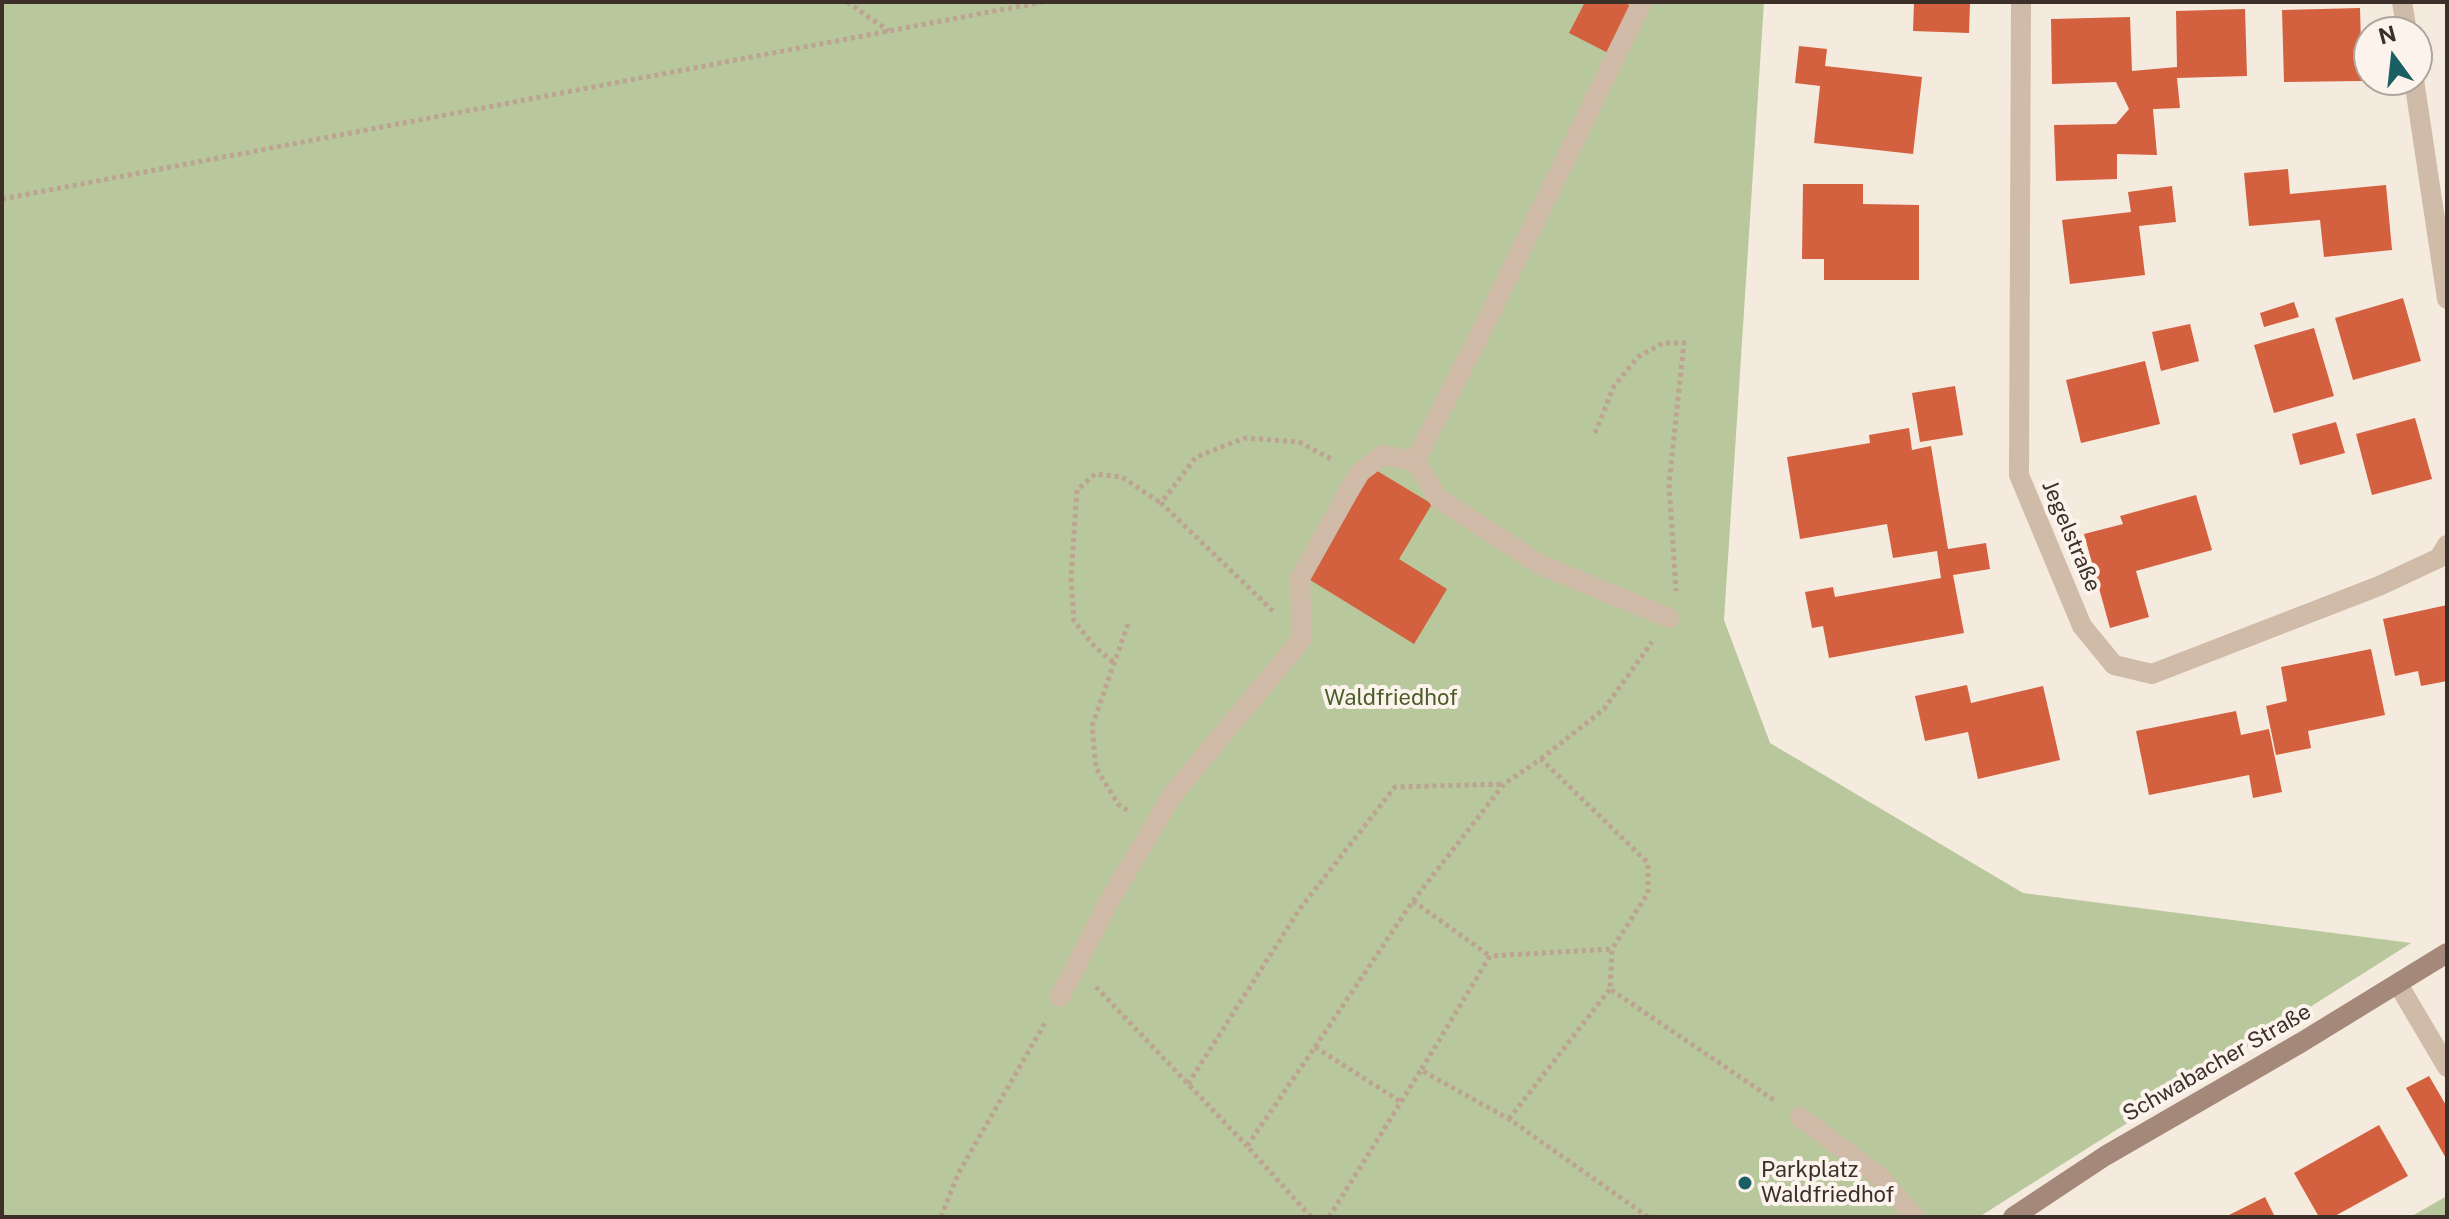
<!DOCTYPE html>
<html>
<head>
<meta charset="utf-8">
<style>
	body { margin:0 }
	#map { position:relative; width:2449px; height:1219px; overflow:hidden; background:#f5eade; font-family:"Public Sans",sans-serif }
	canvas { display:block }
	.frame { position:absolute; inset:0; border:4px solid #3c2f29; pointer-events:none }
	.north { position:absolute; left:2353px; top:16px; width:80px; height:80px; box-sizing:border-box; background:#fcf4ec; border:2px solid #afa59e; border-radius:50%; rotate:345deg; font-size:22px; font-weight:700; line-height:32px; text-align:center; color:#3c2f29 }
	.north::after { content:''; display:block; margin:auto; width:28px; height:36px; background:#195f63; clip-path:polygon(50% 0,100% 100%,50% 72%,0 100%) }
</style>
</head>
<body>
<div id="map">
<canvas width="2449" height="1219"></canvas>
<div class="frame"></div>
<div class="north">N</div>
</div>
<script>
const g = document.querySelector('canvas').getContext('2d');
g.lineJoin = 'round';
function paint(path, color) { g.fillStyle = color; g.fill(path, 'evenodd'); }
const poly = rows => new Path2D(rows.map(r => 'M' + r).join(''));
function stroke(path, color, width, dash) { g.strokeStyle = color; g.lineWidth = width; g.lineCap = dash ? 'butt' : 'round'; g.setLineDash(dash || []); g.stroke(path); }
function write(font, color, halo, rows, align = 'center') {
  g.font = font + ' "Public Sans",sans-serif'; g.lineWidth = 8; g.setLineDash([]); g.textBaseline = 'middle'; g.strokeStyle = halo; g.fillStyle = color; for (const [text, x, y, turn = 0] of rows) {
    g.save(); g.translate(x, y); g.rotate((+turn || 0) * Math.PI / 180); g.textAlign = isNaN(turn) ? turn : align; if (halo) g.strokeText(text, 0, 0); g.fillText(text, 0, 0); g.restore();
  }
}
const green = poly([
	[2,2,1764,2,1724,620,1770,743,2023,893,2411,943,1979,1217,2,1217],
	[2447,1196,2447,1217,2410,1217]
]);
const building = poly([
	[1585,2,1623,2,1634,8,1610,54,1569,33],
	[1914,2,1970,2,1969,33,1913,31],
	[2360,8,2362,81,2284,82,2282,10],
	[2245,9,2247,76,2177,78,2180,108,2153,109,2157,155,2117,154,2117,179,2056,181,2054,125,2116,124,2129,109,2116,82,2052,84,2051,19,2130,17,2132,71,2177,67,2176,11],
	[1799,46,1827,49,1825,66,1922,77,1913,154,1814,143,1820,86,1795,83],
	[2288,169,2290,194,2386,185,2392,250,2324,257,2320,220,2249,226,2244,173],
	[1803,184,1863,184,1863,204,1919,205,1919,280,1824,280,1824,259,1802,259],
	[2172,186,2176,222,2139,226,2145,275,2070,284,2062,220,2131,212,2128,192],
	[2403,298,2421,361,2353,380,2335,318],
	[2294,302,2299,317,2264,327,2260,313],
	[2190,324,2199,361,2161,371,2152,332],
	[2314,328,2334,396,2274,413,2254,345],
	[2145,361,2160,424,2081,443,2066,380],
	[1955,386,1963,435,1920,442,1912,393],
	[2415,418,2432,479,2372,495,2356,434],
	[2336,422,2345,453,2300,465,2292,434],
	[1909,428,1912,450,1931,446,1948,549,1986,543,1990,569,1953,575,1964,633,1829,658,1823,626,1812,628,1805,592,1833,587,1835,597,1941,578,1937,551,1893,558,1887,524,1800,539,1787,457,1870,443,1869,435],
	[1374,469,1432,504,1399,559,1447,589,1414,644,1307,578],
	[2196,495,2212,550,2136,571,2149,617,2110,628,2084,534,2123,524,2120,516],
	[2447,605,2447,681,2421,686,2418,671,2395,676,2383,619],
	[2371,649,2385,715,2308,731,2311,748,2276,755,2266,706,2287,701,2281,667],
	[1967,685,1971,703,2043,686,2060,760,1978,779,1968,732,1925,741,1915,696],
	[2236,711,2241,735,2269,729,2282,792,2253,798,2249,775,2149,795,2136,731],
	[2429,1076,2447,1107,2447,1160,2406,1088],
	[2379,1125,2408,1176,2333,1217,2319,1217,2294,1173],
	[2265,1197,2275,1217,2225,1217]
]);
const path = poly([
	[847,2,889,31],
	[2,199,1042,2],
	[1595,433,1614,386,1638,357,1663,343,1684,343,1669,484,1676,591],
	[1273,611,1161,503,1196,457,1245,438,1299,442,1333,460],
	[1128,624,1092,726,1096,768,1118,804,1128,811],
	[1113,662,1095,647,1074,621,1071,578,1077,490,1095,474,1122,477,1161,503],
	[1541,759,1604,709,1652,642],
	[1413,901,1504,784,1541,759,1648,863,1648,893,1612,949],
	[1096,987,1247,1146],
	[1315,1047,1413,901,1490,956],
	[1188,1084,1299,910,1395,787,1504,784],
	[1509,1119,1610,989],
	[941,1217,958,1174,1046,1021],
	[1311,1217,1247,1146,1315,1047,1401,1102],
	[1329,1217,1421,1070],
	[1648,1217,1509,1119,1421,1070,1490,956,1612,949,1610,989,1777,1102]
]);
const service = poly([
	[1415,461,1438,498,1541,565,1669,618],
	[2398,984,2447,1067],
	[1060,997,1108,903,1173,794,1302,639,1300,578,1359,473,1383,455,1415,461,1482,330,1642,2],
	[1800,1117,1879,1176,1915,1217]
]);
const minor = poly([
	[2021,2,2019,475,2082,626,2114,665,2152,674,2379,586,2439,558,2447,545],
	[2402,2,2407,32],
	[2414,80,2447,299]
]);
const secondary = poly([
	[2013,1217,2105,1156,2302,1042,2447,953]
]);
const markers = [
	[1745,1183,8,"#195f63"]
];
const streetNames = [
	["Jegelstraße",2071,536,67],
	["Schwabacher Straße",2217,1063,-30]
];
const parkNames = [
	["Waldfriedhof",1391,698]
];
const poiNames = [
	["Parkplatz",1761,1170],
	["Waldfriedhof",1761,1195]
];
paint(green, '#b9c79c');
paint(building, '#d3603e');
stroke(path, '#bca392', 5, [4, 4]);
stroke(service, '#d0baa8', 20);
stroke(minor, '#d0baa8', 20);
stroke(secondary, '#a48879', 20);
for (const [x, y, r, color] of markers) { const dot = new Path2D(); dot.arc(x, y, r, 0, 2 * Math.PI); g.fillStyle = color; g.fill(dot); stroke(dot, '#fcf4ec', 3); }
write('22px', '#3c2f29', '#fcf4ec', streetNames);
write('22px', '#4b5d29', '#fcf4ec', parkNames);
write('22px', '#3c2f29', '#fcf4ec', poiNames, 'left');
</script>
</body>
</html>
